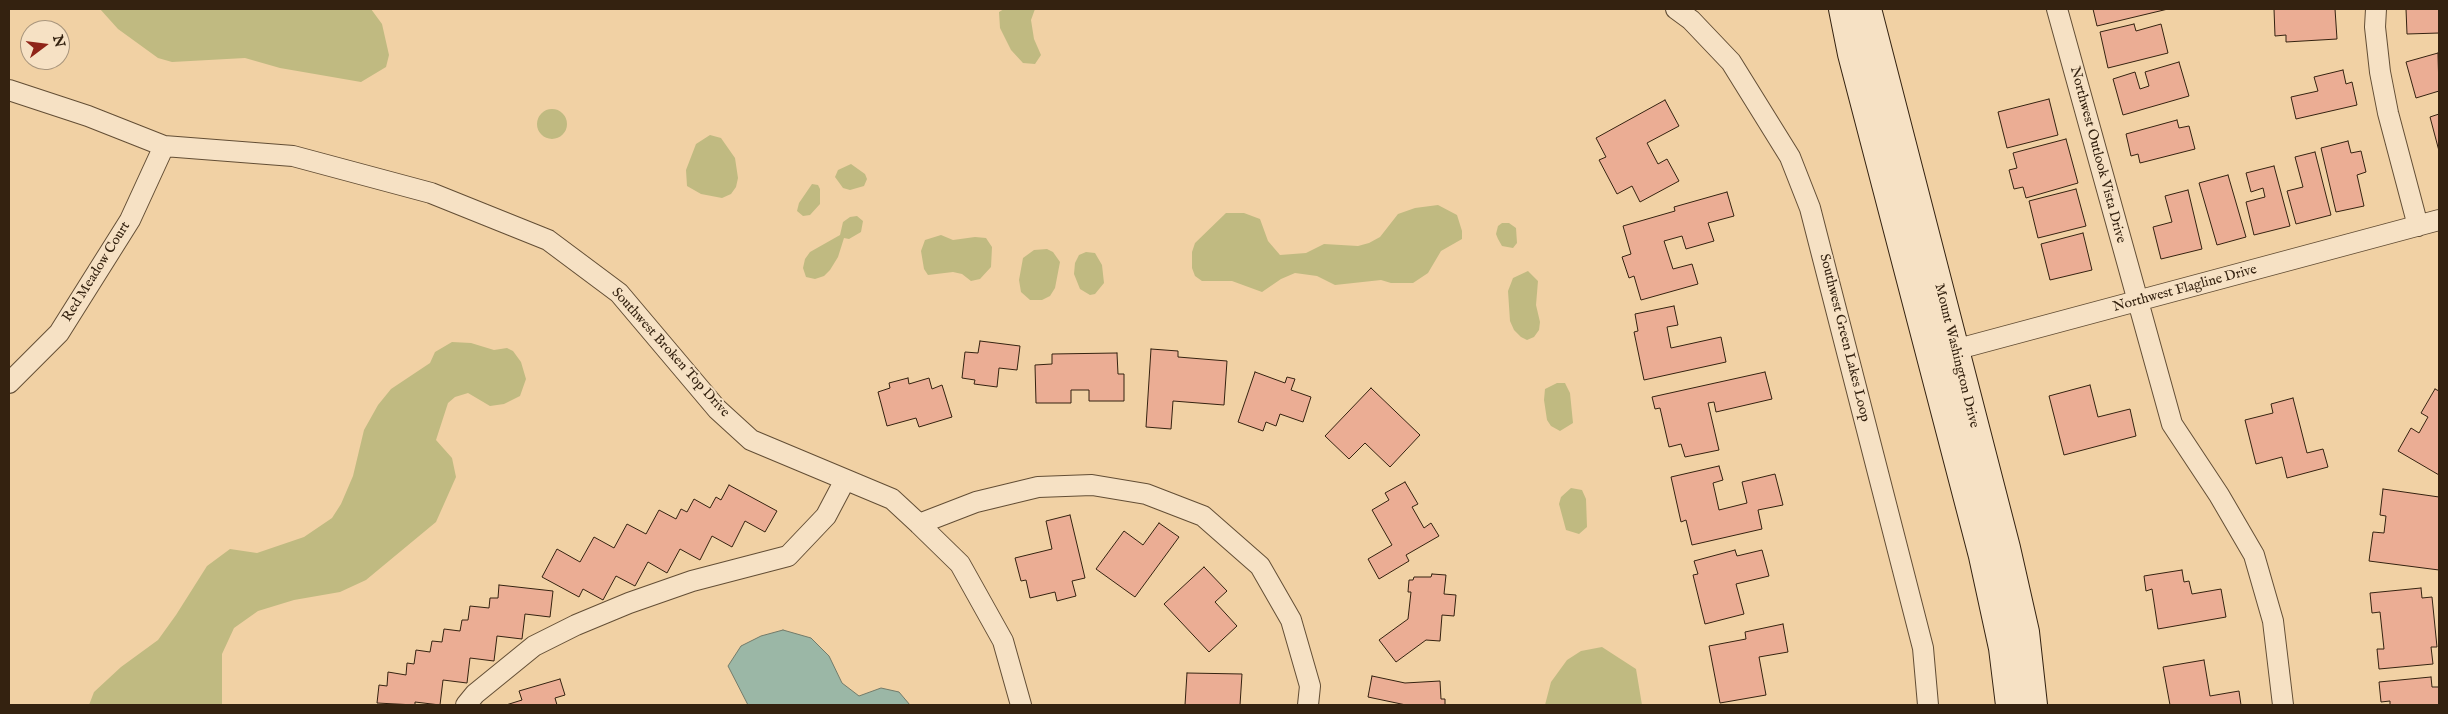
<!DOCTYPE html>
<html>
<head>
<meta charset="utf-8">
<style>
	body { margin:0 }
	#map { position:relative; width:2448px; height:714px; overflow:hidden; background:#f1d1a4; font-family:"IM FELL English",serif }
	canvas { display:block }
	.frame { position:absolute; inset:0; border:10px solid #342210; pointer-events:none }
	.north { position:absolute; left:20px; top:20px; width:50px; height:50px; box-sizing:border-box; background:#f6e1c4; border:1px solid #a8957c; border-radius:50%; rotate:75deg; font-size:14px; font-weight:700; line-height:20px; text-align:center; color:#342210 }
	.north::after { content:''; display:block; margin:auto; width:18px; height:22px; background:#8f2418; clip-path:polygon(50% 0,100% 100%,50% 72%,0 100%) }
</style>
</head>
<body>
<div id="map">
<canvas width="2448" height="714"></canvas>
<div class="frame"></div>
<div class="north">N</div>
</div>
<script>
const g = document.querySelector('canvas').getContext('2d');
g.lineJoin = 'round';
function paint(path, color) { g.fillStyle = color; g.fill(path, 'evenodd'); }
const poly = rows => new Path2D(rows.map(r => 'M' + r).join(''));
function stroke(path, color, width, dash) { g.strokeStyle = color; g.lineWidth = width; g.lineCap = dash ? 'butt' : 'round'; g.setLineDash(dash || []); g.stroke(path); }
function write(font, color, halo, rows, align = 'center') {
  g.font = font + ' "IM FELL English",serif'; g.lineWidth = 4; g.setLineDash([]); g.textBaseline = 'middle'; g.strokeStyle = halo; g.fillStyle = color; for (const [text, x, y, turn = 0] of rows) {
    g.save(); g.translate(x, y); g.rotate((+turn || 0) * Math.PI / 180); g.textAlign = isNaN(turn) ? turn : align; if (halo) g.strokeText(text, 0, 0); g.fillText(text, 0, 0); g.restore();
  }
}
const green = poly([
	[100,9,371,9,382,24,389,55,386,67,361,82,280,68,245,58,172,62,158,58,118,29],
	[1004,9,1035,9,1031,20,1034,39,1041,55,1035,64,1023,63,1011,50,1000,28,999,12],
	'537 124a15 15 0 1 1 30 0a15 15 0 1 1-30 0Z',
	[710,135,721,138,735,158,738,178,736,187,731,194,722,198,701,194,687,186,686,170,696,144],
	[851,164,865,174,867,179,864,186,850,190,843,188,835,177,838,170],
	[812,184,818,185,820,189,820,204,810,215,803,216,797,211,799,203],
	[1438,205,1457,215,1462,231,1462,239,1441,251,1428,273,1413,283,1391,283,1381,280,1335,285,1317,276,1295,273,1281,279,1262,292,1232,281,1202,281,1195,276,1192,268,1192,252,1195,243,1226,213,1244,213,1260,219,1268,241,1280,255,1306,253,1324,244,1358,246,1369,243,1380,237,1398,214,1415,208],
	[857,216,863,221,861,232,849,239,844,238,838,257,830,270,824,276,815,279,806,277,803,268,805,259,810,252,840,235,843,222,850,217],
	[1502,223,1509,223,1516,228,1517,243,1513,248,1502,246,1498,239,1496,234,1498,226],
	[941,235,953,240,975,237,986,238,992,247,991,267,980,279,971,281,962,274,953,272,928,275,924,269,921,251,925,240],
	[1047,249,1053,252,1060,262,1055,288,1050,296,1042,300,1030,300,1021,292,1019,280,1023,258,1034,250],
	[1086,252,1095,253,1102,265,1104,283,1095,294,1090,295,1080,289,1074,274,1075,263,1079,255],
	[1528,271,1538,281,1536,305,1540,322,1539,330,1534,337,1527,340,1521,337,1514,330,1510,321,1508,291,1513,278],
	[452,342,471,343,494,350,507,348,513,351,521,362,526,379,520,396,504,404,490,406,468,393,455,397,448,403,436,440,452,458,456,477,436,522,366,580,340,592,294,600,258,611,234,628,222,654,222,705,89,705,94,692,121,667,158,640,176,615,207,566,230,549,257,553,304,537,332,518,341,504,353,476,364,430,378,405,391,389,430,363,435,352],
	[1557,383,1565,383,1570,393,1573,423,1560,431,1551,426,1547,420,1544,400,1545,389],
	[1571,488,1582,490,1586,499,1587,527,1579,534,1566,530,1559,504,1561,497],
	[1602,647,1636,669,1642,705,1545,705,1551,682,1567,660,1581,651]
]);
const water = poly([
	[783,630,811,638,829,656,842,683,859,696,881,688,899,692,910,705,748,705,728,666,741,646,761,636,783,630]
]);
const building = poly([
	[2093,9,2168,9,2097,26,2093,9],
	[2274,9,2335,9,2337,39,2286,42,2286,35,2275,36,2274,9],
	[2406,9,2439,9,2439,33,2407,34,2406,9],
	[2134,24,2136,31,2161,24,2168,53,2108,68,2100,32,2134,24],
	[2438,53,2439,91,2416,98,2406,62,2438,53],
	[2179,62,2189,96,2123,115,2113,79,2135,72,2140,89,2149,86,2145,72,2179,62],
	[2343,70,2346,84,2352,82,2357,105,2296,119,2291,97,2318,91,2314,77,2343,70],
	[2049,99,2058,135,2007,148,1998,112,2049,99],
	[1665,100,1679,126,1647,143,1658,164,1667,159,1679,181,1640,202,1632,186,1617,194,1599,160,1606,157,1596,138,1665,100],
	[2439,114,2439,151,2430,117,2439,114],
	[2177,120,2179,128,2189,126,2195,149,2140,163,2138,154,2131,156,2126,134,2177,120],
	[2066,139,2078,183,2026,198,2023,187,2014,189,2009,170,2017,168,2013,153,2066,139],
	[2348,141,2351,153,2361,151,2366,172,2357,175,2364,206,2336,212,2321,148,2348,141],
	[2315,152,2331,215,2296,224,2287,191,2303,187,2295,157,2315,152],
	[2274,166,2290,226,2254,235,2246,202,2265,197,2263,188,2251,192,2246,173,2274,166],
	[2228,175,2246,237,2217,245,2199,183,2228,175],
	[2076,189,2086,226,2038,238,2029,201,2076,189],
	[2188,190,2202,249,2161,259,2153,227,2172,222,2165,196,2188,190],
	[1727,192,1734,216,1708,223,1714,241,1686,249,1682,236,1664,241,1673,269,1692,264,1698,284,1641,300,1634,276,1629,278,1622,257,1631,254,1623,226,1675,211,1674,207,1727,192],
	[2083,233,2092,270,2050,280,2041,244,2083,233],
	[1674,306,1678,325,1667,327,1671,348,1721,337,1726,362,1644,380,1634,332,1638,331,1635,314,1674,306],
	[980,341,1020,346,1017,370,999,368,997,387,974,384,975,380,962,378,965,352,978,353,980,341],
	[1151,349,1178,351,1178,357,1227,361,1224,405,1173,401,1171,429,1146,427,1151,349],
	[1117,353,1118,374,1124,374,1124,401,1089,401,1089,390,1071,390,1071,403,1036,403,1035,365,1052,364,1052,354,1117,353],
	[1255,372,1285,383,1287,377,1295,379,1291,390,1311,397,1303,422,1280,414,1276,426,1266,422,1263,431,1238,422,1255,372],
	[1765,372,1772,399,1716,412,1714,402,1708,403,1719,450,1685,457,1681,444,1669,447,1660,408,1655,409,1652,397,1765,372],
	[908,378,909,384,929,378,932,389,942,385,952,417,919,427,916,418,887,426,878,392,890,388,889,383,908,378],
	[2090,385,2098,417,2130,409,2136,436,2064,455,2049,396,2090,385],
	[1371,388,1420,435,1390,467,1365,443,1349,459,1325,436,1371,388],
	[2435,389,2439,391,2439,475,2398,451,2411,428,2419,433,2428,417,2421,413,2435,389],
	[2293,398,2307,453,2323,449,2328,467,2287,478,2282,457,2256,464,2245,420,2273,413,2271,404,2293,398],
	[1719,466,1723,480,1713,483,1719,510,1747,503,1742,482,1775,474,1783,505,1758,510,1762,529,1692,545,1686,520,1681,522,1671,477,1719,466],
	[1405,482,1418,504,1412,507,1424,528,1431,523,1439,536,1406,555,1409,561,1379,579,1368,559,1392,545,1372,510,1389,500,1385,493,1405,482],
	[729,485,777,511,765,532,745,521,732,547,712,536,700,560,680,549,667,573,648,562,635,586,616,576,603,600,583,589,579,597,542,577,557,549,580,562,594,537,614,548,627,524,646,534,659,510,676,519,681,509,687,512,694,499,710,508,716,497,721,500,729,485],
	[2383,489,2439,497,2439,570,2369,561,2373,532,2384,533,2386,516,2380,515,2383,489],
	[1070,515,1085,578,1072,581,1076,596,1057,601,1055,592,1030,598,1026,580,1021,581,1015,558,1052,549,1046,521,1070,515],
	[1159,523,1179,537,1135,597,1096,569,1124,531,1143,545,1159,523],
	[1735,550,1737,556,1762,550,1769,576,1736,584,1744,614,1705,624,1693,575,1698,574,1694,561,1735,550],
	[1204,567,1227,591,1215,602,1237,626,1209,652,1164,604,1204,567],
	[2182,570,2184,582,2189,581,2192,594,2221,589,2226,617,2158,629,2152,589,2146,591,2144,576,2182,570],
	[1432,574,1446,575,1444,594,1456,595,1454,616,1442,615,1440,641,1426,640,1396,662,1379,640,1408,619,1411,592,1408,592,1409,580,1413,580,1414,577,1431,577,1432,574],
	[499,585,553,591,550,617,525,614,522,639,497,636,494,661,470,658,467,683,443,680,440,705,415,702,415,705,377,703,379,685,387,686,388,672,406,675,407,663,414,664,416,650,430,652,432,641,442,642,444,629,460,631,462,620,468,620,470,606,489,608,490,598,498,598,499,585],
	[2421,588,2422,598,2432,597,2437,647,2431,647,2433,664,2379,669,2377,649,2384,649,2380,612,2372,613,2370,593,2421,588],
	[1783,624,1788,652,1759,657,1766,695,1720,703,1709,646,1746,639,1745,632,1783,624],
	[2204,660,2210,696,2239,691,2241,705,2170,705,2163,667,2204,660],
	[1187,673,1242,674,1240,705,1185,705,1187,673],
	[1372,676,1405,683,1440,681,1441,699,1445,699,1445,705,1406,705,1368,697,1372,676],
	[2431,677,2432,687,2439,687,2439,705,2390,705,2390,701,2381,702,2379,682,2431,677],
	[560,679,565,695,555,698,557,705,506,705,522,700,519,691,560,679]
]);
const street = poly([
	[1676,9,1691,20,1731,62,1790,157,1810,208,1923,648,1928,705],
	[2057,9,2172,424,2219,495,2254,555,2273,621,2283,705],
	[2376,9,2375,27,2380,72,2388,113,2418,226],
	[9,90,88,116,164,146,293,156,431,193,548,240,619,293,717,409,751,440,892,499,919,524,960,564,1003,641,1021,705],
	[1943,353,2439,220],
	[9,383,59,333,130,220,164,146],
	[919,524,976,502,1038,487,1092,485,1146,494,1203,516,1260,566,1291,620,1310,686,1308,705],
	[466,705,475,694,534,646,576,625,629,603,692,581,788,556,826,516,845,480]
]);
const secondary = poly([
	[1843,9,1852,54,1983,556,2003,648,2010,705],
	[1867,9,2006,548,2025,632,2033,705]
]);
const streetNames = [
	["Northwest Outlook Vista Drive",2097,155,75],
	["Red Meadow Court",97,272,-58],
	["Northwest Flagline Drive",2185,289,-15],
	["Southwest Green Lakes Loop",1844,338,76],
	["Southwest Broken Top Drive",670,353,48],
	["Mount Washington Drive",1956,356,76]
];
paint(green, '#c0ba81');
paint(water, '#9bb7a6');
stroke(water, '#727b6a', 1);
paint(building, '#ebad94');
stroke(building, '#342210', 1);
stroke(street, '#634e35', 22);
stroke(secondary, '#342210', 30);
stroke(street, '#f6e1c4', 20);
stroke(secondary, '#f6e1c4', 28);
write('14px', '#342210', '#f6e1c4', streetNames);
</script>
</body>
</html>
